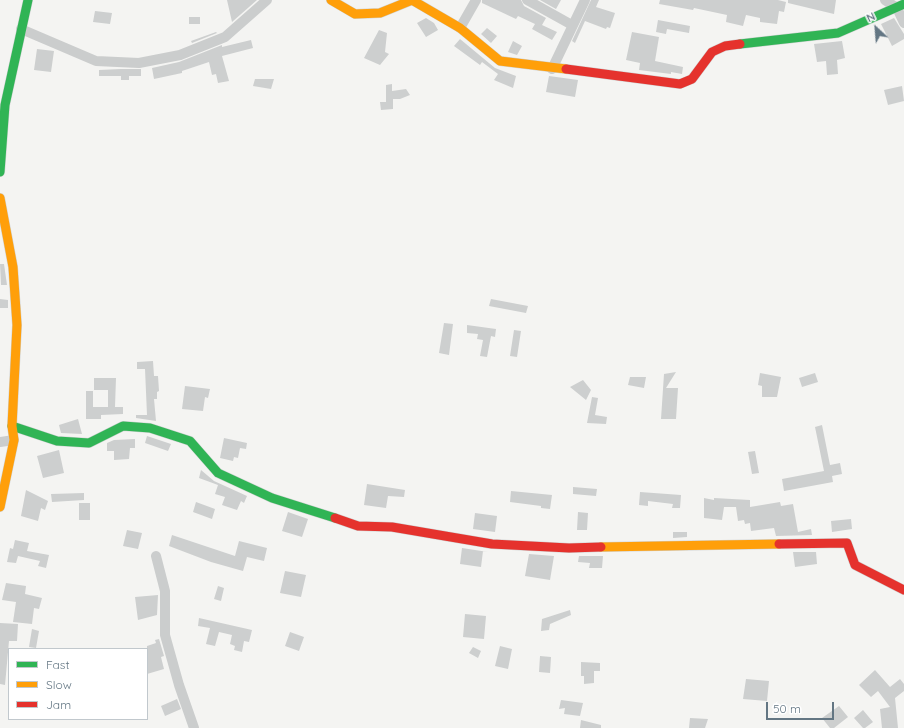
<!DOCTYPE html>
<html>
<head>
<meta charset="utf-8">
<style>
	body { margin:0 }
	#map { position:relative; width:904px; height:728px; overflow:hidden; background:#f4f4f2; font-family:Quicksand,sans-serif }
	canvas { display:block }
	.legend { position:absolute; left:8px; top:648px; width:140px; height:72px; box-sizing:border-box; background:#fff; border:1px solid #c1c8cd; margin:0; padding:5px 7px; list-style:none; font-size:12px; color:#637683 }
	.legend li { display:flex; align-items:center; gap:8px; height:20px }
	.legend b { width:20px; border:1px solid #c1c8cd }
	.north { position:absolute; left:856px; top:8px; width:40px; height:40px; -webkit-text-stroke:3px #fff; paint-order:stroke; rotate:334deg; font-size:11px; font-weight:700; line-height:16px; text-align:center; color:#637683 }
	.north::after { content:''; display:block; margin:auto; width:14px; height:18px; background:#637683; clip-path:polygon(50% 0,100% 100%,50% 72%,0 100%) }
	.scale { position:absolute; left:766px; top:702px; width:68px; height:18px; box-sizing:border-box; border:2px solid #637683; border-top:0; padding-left:5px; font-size:12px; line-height:14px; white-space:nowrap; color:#637683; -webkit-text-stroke:3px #fff; paint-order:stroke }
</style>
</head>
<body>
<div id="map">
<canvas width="904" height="728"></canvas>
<ul class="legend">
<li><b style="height:5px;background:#30b455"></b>Fast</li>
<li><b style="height:5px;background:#ff9f0a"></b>Slow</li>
<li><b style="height:5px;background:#e5322d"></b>Jam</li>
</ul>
<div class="north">N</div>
<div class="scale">50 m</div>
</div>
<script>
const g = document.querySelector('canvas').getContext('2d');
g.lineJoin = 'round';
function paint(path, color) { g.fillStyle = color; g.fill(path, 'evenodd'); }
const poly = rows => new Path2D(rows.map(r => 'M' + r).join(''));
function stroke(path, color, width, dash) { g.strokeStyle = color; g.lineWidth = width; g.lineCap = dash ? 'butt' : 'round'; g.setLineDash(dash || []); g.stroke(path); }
const building = poly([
	[227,0,257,0,232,22],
	[482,0,521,0,524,6,546,18,542,25,557,32,552,40,532,29,535,24,518,16,516,19,482,3],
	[540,0,561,0,556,9],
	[591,0,599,0,596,7,615,13,610,28,607,27,606,29,585,21,575,43,572,41],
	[660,0,778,0,786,2,784,12,779,11,777,24,760,22,760,18,746,15,743,26,726,22,727,15,694,8,693,10,659,4],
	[788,0,836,0,834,14,788,3],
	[95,11,112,13,110,24,93,22],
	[189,17,200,17,200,24,189,24],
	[426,18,434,23,438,30,426,37,417,23],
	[894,18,904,34,904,39,892,46,881,24],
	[658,20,690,26,689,33,667,29,666,34,656,32],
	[487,28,497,36,491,43,481,34],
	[379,30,387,33,385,52,389,54,380,65,364,58],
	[216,32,217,33,192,43,191,41],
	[632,32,659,37,655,61,683,67,682,74,671,72,671,74,639,70,640,63,626,60],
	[460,39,495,68,516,76,513,88,494,80,498,74,482,62,480,65,454,46],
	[251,40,253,48,222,56,229,81,218,83,216,74,212,75,209,62,182,71,182,73,154,79,152,68,179,62,222,45,222,47],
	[513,41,522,46,517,55,508,52],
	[842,41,845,58,837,60,838,74,827,75,826,61,817,62,814,44],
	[37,49,54,51,51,72,34,70],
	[121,69,141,69,141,76,129,76,129,80,121,80,121,76,99,76,99,70],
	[549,76,578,80,575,97,546,92],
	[255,79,274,79,271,89,253,86],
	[392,84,392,91,406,89,410,95,400,99,393,99,393,109,381,110,380,102,386,102,386,85],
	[902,86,904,101,888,105,884,90],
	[0,264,4,264,7,285,1,285],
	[0,299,8,300,8,308,0,308],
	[491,299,528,306,526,313,489,306],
	[444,323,453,324,449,355,439,353],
	[467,325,496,329,495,337,491,336,487,357,480,356,483,340,477,339,478,334,467,333],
	[514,330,521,331,517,357,510,356],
	[153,361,154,376,158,376,159,391,157,392,157,399,154,399,156,421,136,418,136,415,147,415,145,369,137,369,137,362],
	[676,372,666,388,678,388,676,419,661,419,664,374],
	[760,373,781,377,777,397,762,397,762,386,758,385],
	[815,373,818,382,802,387,799,378],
	[630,377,646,377,644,388,628,385],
	[94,378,116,378,115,407,123,407,123,414,101,415,101,419,86,419,86,391,93,391,93,407,108,407,108,390,94,390],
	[583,380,591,390,586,400,570,387],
	[185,386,210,389,208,398,205,397,203,411,182,409],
	[592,397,598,398,595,415,607,417,606,424,587,423],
	[78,419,82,434,61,433,59,425],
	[822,425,830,465,840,463,842,474,832,476,833,482,784,491,782,479,824,471,815,427],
	[147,436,171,444,168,451,145,443],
	[224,438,247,443,246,449,240,448,238,458,234,457,233,461,220,458],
	[135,439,135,448,130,448,129,459,114,460,114,451,107,451,107,443,114,440],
	[59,450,64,473,43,478,37,456],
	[755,451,759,473,752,474,748,452],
	[201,470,214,481,247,496,244,503,241,501,237,510,222,505,225,497,215,494,218,485,199,478],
	[367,484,405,490,404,497,388,496,386,508,364,505],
	[573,487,597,489,596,496,573,494],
	[26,490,48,501,45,510,41,508,38,521,21,516],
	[511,491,552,495,550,509,541,508,541,506,510,502],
	[640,492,681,495,680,508,672,508,673,504,648,501,648,506,639,505],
	[84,493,84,500,52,502,51,494],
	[704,498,714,500,714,498,750,500,750,507,780,502,781,506,793,504,798,532,811,529,812,535,776,536,774,528,751,531,750,523,745,524,744,520,738,521,736,507,724,507,722,520,704,518],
	[196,502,215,509,212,519,193,512],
	[79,503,90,503,90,520,79,520],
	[288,512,308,519,302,537,282,531],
	[578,512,588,513,587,530,577,530],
	[475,513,497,516,495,532,473,529],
	[851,519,852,529,832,532,831,521],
	[127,530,142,533,138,549,123,546],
	[673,532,687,532,687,537,673,538],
	[172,535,235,556,239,541,267,548,264,561,247,557,243,571,211,562,169,546],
	[15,540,29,543,27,551,49,555,46,568,38,566,40,561,18,556,16,563,7,562,10,548,13,549],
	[462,548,488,552,483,551,481,567,460,564],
	[793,552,816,552,817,564,795,567],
	[529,554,554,556,550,580,525,576],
	[579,556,603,556,602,568,589,568,590,563,578,562],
	[285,571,306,575,301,597,280,593],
	[6,583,26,586,25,594,42,598,39,609,34,608,32,624,13,622,16,602,2,600],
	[218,586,224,588,221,601,214,599],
	[158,595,157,615,138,620,135,597],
	[570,610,571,615,550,624,549,630,541,631,542,619],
	[465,614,486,616,484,639,463,637],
	[199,618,252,630,249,642,244,641,242,652,234,650,235,646,230,644,232,635,219,632,215,646,206,644,210,628,198,626],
	[0,623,18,624,17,641,9,641,5,685,0,684],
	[32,629,39,631,36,648,29,647],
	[290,632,304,637,299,651,285,646],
	[159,639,164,656,161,657,164,669,147,674,147,646,156,643,155,640],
	[500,646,512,649,508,669,495,666],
	[473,647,481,651,478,658,469,653],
	[540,656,551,657,550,673,539,672],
	[581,662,600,663,600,671,594,671,594,683,584,684,584,676,581,676],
	[875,670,890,687,900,679,904,684,904,691,895,698,898,728,882,728,880,709,890,707,878,691,871,697,859,685],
	[746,679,769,681,767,701,743,699],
	[177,699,181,709,165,716,161,706],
	[561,700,583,703,580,716,564,714,565,708,559,709],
	[839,706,848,717,834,728,830,728,822,718],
	[863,710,873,722,865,728,863,728,854,718],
	[690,718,708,719,705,728,689,728],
	[581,720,601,725,601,728,580,728]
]);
const street = poly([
	[527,0,572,25],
	[885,0,897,8,904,23],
	[460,28,476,0],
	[21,29,96,61,139,63,180,55,225,37,267,0],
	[552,69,585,0],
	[0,442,14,440],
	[156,556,165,591,165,635,179,685,194,728]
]);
const fast = poly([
	[740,44,838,33,904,4],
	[0,172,5,105,28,0],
	[12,426,57,441,89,443,123,426,150,428,190,441,218,473,272,498,335,518]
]);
const slow = poly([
	[331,0,355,14,380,13,412,0,460,28,500,61,566,69],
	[0,198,13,267,17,325,12,426,14,440,0,507],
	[601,547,779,544]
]);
const jam = poly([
	[566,69,680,84,692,79,712,52,725,46,740,44],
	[335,518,358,526,392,527,492,544,569,548,601,547],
	[779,544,847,543,855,565,904,590]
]);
paint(building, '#cdcfcf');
stroke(fast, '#d0d2d2', 10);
stroke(slow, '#d0d2d2', 10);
stroke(jam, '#d0d2d2', 10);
stroke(street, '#cbcdcd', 10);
stroke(fast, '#30b455', 9);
stroke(slow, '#ff9f0a', 9);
stroke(jam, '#e5322d', 9);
</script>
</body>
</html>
